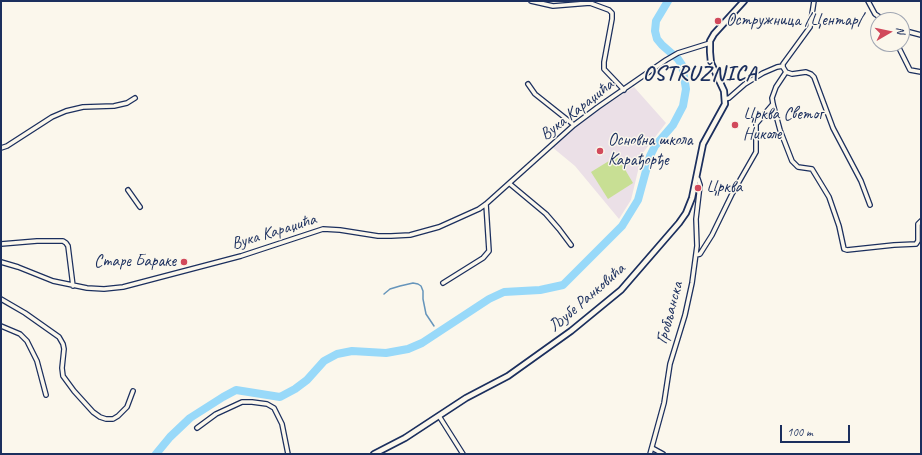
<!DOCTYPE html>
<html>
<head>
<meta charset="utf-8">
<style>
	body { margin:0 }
	#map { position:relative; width:922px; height:455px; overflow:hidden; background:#fbf7ec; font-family:Caveat,sans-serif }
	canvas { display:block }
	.frame { position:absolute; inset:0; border:2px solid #1b2f5e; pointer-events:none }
	.north { position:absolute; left:870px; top:12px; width:40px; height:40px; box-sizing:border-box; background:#fbf7ec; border:1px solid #a1a7b3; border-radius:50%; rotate:81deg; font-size:11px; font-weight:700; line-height:16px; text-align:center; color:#1b2f5e }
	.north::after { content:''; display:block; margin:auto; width:14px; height:18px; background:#d1495b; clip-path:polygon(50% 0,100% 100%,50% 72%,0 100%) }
	.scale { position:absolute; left:780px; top:425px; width:70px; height:18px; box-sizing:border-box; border:2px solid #1b2f5e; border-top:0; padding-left:5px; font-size:12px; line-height:14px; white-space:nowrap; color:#1b2f5e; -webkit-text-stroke:3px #fbf7ec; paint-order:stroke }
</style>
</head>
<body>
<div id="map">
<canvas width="922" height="455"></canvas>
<div class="frame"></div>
<div class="north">N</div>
<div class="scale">100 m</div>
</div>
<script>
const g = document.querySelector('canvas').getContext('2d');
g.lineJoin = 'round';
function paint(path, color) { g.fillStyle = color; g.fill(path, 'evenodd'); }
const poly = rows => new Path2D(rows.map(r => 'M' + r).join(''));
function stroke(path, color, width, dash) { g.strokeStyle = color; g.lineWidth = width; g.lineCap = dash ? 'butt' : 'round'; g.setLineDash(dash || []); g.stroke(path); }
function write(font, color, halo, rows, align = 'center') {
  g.font = font + ' Caveat,sans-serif'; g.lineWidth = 3; g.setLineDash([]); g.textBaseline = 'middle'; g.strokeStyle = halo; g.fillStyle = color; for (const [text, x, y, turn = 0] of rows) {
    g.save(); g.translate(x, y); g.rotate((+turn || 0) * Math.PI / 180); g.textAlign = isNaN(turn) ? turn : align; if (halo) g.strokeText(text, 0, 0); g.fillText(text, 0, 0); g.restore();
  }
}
const built = poly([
	[634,87,666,123,642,154,631,200,619,219,575,166,552,147,583,121,606,105]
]);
const green = poly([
	[617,156,633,183,608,199,591,172]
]);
const stream = poly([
	[384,294,390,289,400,286,413,283,418,284,421,286,423,291,423,299,426,314,434,326]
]);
const river = poly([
	[156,454,170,437,190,418,223,397,236,390,280,397,295,389,307,380,324,361,337,354,352,351,386,353,408,349,422,343,489,299,504,292,540,290,563,285,622,226,638,200,650,156,655,146,673,125,683,106,686,89,682,65,678,59,662,45,657,39,655,31,656,21,668,1]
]);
const minor = poly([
	[531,1,553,6,590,3,609,10,612,13,612,19,604,62,604,69,624,90],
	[868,1,875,14,884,20],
	[902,30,921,35],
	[897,44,910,70,921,72],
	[786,72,776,87,772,98,773,104,780,130,792,161,798,167,812,169,829,197,839,226,844,249,847,250,894,245,916,244,918,241,918,224,921,221],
	[786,72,792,74,806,72,811,74,814,77,833,128,861,181,870,205],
	[786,72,783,67,783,64,810,27,814,1],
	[528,84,535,94,574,125],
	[725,99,729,98,745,84,763,73,777,67,783,66],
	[1,148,7,146,52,117,66,111,83,107,114,106,127,103,135,98],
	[510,184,546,214,559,229,571,245],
	[128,190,140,207],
	[1,244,37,241,63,241,66,243,68,246,73,286],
	[696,255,700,254,712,235,732,194,756,152,756,124,773,104],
	[1,262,18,267,53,281,87,288,104,289,123,287,241,256,323,229,340,230,378,236,391,236,410,235,439,227,479,209,486,204,574,125,598,107,666,60,678,53,710,43],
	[443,283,483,258,489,251,486,204],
	[1,299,25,313,59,337,63,344,64,349,62,368,63,376,74,391,93,412,100,417,106,419,113,419,118,416,127,407,133,391],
	[1,326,20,334,27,341,37,361,46,395],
	[439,416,463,454],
	[197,428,216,414,242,402,252,402,267,404,274,408,282,424,288,454],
	[652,448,663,454],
	[650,454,664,403,670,364,685,315,692,283,697,246,696,219,700,185,698,179,696,178]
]);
const tertiary = poly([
	[374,454,405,438,466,398,508,376,571,331,621,290,679,223,686,213,692,198,703,144,725,104,724,91,711,63,710,52,710,41,714,34,744,1]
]);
const markers = [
	[718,21,4,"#d1495b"],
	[735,125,4,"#d1495b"],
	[600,151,4,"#d1495b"],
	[698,188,4,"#d1495b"],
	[184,262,4,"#d1495b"]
];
const poiNames = [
	["Остружница /Центар/",726,21],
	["Црква Светог",743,115],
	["Николе",743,135],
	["Основна школа",608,141],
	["Карађорђе",608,161],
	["Црква",706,188],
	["Старе Бараке",176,262,"right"]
];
const streetNames = [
	["Вука Караџића",577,110,-38],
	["Вука Караџића",274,232,-17],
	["Љубе Ранковића",587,298,-41],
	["Гробљанска",670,313,-75]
];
const districtNames = [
	["OSTRUŽNICA",700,74]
];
paint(built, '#ebe0e7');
paint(green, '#c8df94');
stroke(stream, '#6695bb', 1.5);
stroke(river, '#98d9f9', 8);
stroke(minor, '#1b2f5e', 6);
stroke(tertiary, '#1b2f5e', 8);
stroke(minor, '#fbf7ec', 3.5);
stroke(tertiary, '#fbf7ec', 4.5);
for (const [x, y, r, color] of markers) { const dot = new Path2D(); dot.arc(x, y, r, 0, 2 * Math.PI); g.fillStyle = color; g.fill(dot); stroke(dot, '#fbf7ec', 1.5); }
write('17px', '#1b2f5e', '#fbf7ec', poiNames, 'left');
write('17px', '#1b2f5e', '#fbf7ec', streetNames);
g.letterSpacing = '1px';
write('bold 21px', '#1b2f5e', '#fbf7ec', districtNames);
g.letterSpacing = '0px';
</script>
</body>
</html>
